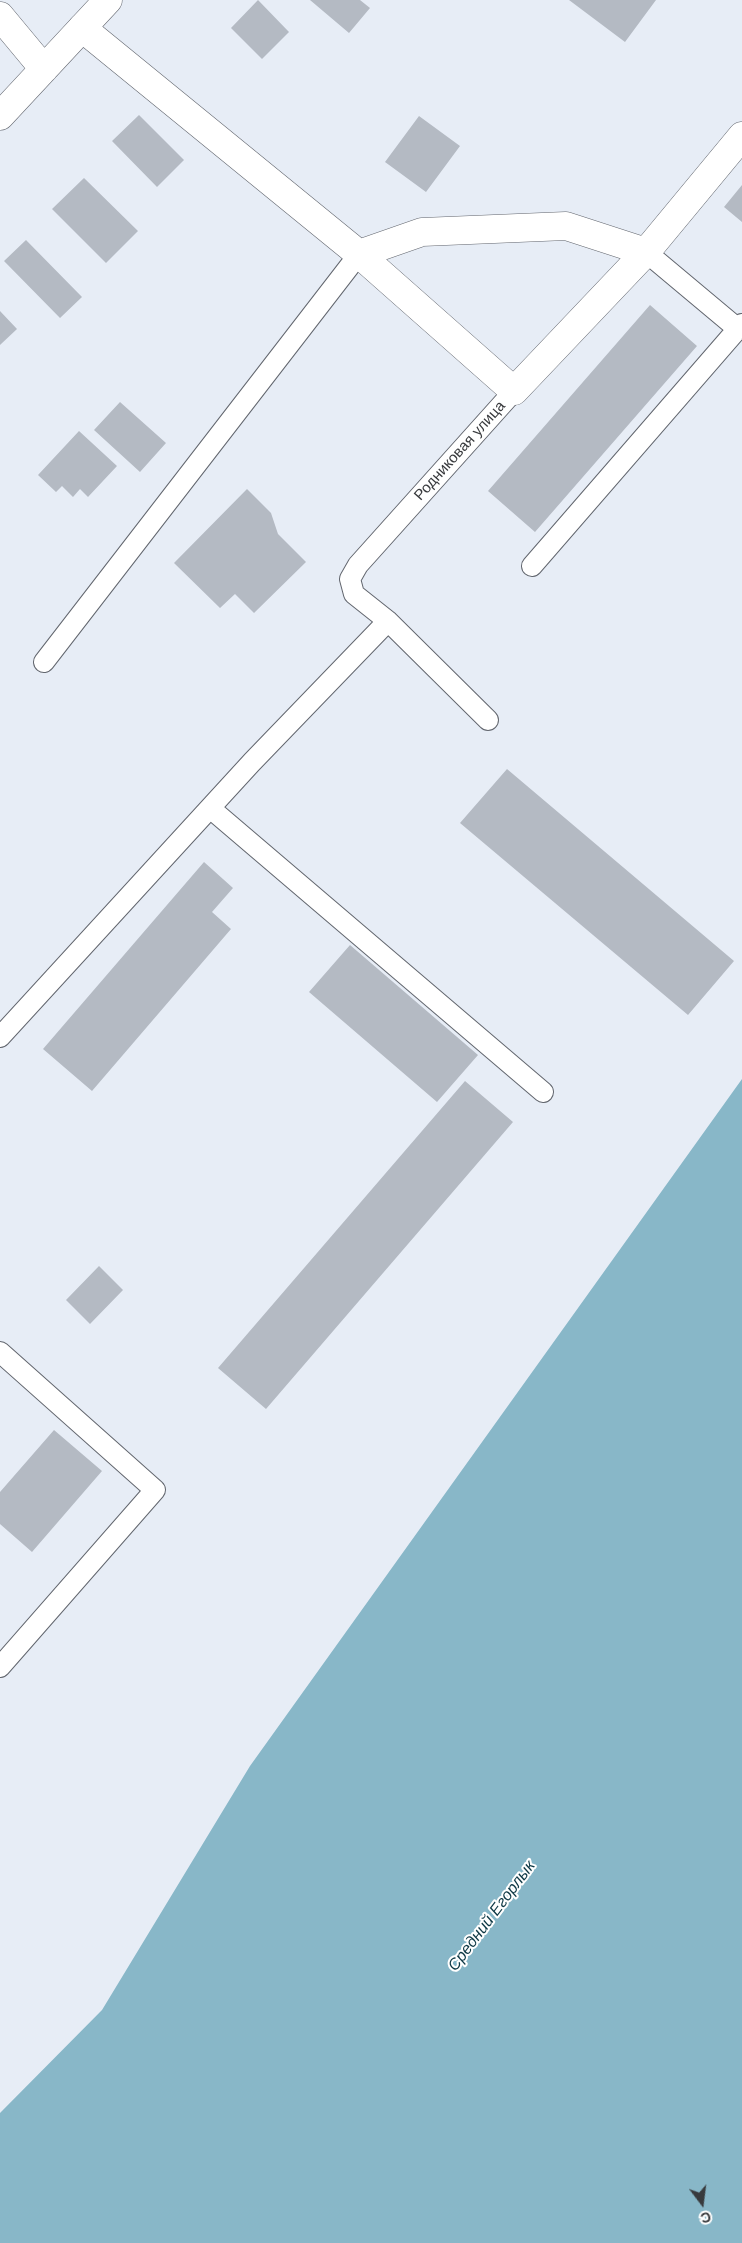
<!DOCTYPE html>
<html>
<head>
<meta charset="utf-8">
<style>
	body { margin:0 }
	#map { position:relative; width:742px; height:2243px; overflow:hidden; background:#e7edf6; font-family:Arial,sans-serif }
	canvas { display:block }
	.north { position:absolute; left:677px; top:2178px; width:50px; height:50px; -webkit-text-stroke:4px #fff; paint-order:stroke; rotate:165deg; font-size:14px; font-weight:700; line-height:20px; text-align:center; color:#383a3d }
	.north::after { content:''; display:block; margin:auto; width:18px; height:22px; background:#383a3d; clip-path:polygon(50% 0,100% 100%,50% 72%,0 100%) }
</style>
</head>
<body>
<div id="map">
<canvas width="742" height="2243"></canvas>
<div class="north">С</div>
</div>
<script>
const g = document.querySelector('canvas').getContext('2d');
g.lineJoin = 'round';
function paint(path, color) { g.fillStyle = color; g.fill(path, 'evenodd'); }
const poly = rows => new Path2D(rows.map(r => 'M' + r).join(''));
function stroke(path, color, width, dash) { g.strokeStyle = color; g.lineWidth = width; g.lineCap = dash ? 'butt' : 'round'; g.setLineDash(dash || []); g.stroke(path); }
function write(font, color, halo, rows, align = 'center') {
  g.font = font + ' Arial,sans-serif'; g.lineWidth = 4; g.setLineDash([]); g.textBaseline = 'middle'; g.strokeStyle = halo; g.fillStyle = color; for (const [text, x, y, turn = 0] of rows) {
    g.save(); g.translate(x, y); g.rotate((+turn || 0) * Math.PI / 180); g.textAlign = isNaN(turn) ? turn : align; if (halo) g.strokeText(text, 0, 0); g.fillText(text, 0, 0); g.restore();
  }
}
const water = poly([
	[742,1079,742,2243,0,2243,0,2113,102,2010,250,1766]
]);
const building = poly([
	[258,0,289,32,262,59,231,28],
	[310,0,360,0,370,8,349,33],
	[569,0,656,0,625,42],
	[139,115,184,160,157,187,112,141],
	[419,116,460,146,426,192,385,162],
	[84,178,138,231,106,263,52,209],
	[742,185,742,222,724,207],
	[26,240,82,297,60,318,4,261],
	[650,305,697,346,535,532,488,491],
	[0,311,17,329,0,345],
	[120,402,166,443,140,472,94,430],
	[79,431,117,466,88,497,80,489,73,497,62,486,56,492,38,475],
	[247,489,271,513,278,534,306,562,254,613,235,594,220,608,174,563],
	[507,769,734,961,688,1015,460,823],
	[204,862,233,888,212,912,231,929,92,1091,43,1049],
	[350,945,478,1055,437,1102,309,992],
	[465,1081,513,1122,266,1409,218,1368],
	[99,1266,123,1290,90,1324,66,1300],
	[54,1430,102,1471,32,1552,0,1524,0,1492]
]);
const lane = poly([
	[646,252,738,329],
	[532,566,742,324],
	[388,621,488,720],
	[44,662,359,254],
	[210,808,543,1092],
	[0,1037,252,762,388,621,354,594,350,579,358,565,514,391],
	[0,1352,155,1490,0,1667]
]);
const street = poly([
	[82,28,359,254,514,391,646,252,742,136],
	[359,254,422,232,566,226,646,252]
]);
const secondary = poly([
	[0,16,44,69],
	[0,116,108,0]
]);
const streetNames = [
	["Родниковая улица",460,451,-48]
];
const waterNames = [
	["Средний Егорлык",492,1916,-53]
];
paint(water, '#88b7c8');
paint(building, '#b4bac3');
stroke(lane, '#62666e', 22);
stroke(street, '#62666e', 29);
stroke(secondary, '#62666e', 29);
stroke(lane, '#fff', 20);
stroke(street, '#fff', 28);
stroke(secondary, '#fff', 28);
write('15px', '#383a3d', '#fff', streetNames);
write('italic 16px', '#0d3845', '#fff', waterNames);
</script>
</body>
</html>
